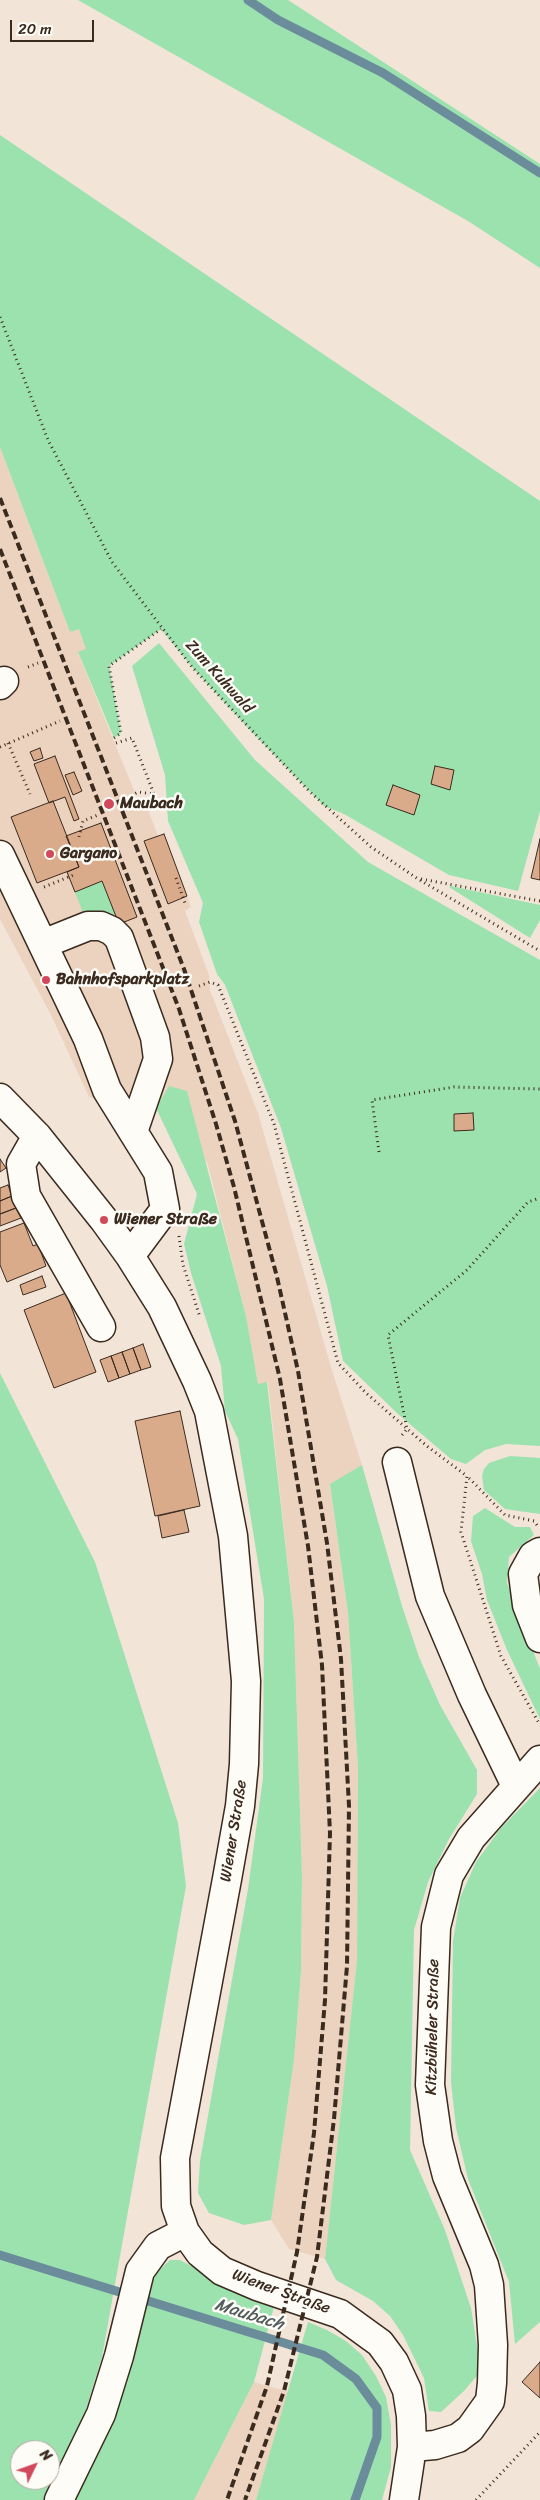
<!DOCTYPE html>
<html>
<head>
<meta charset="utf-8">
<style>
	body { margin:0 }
	#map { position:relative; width:540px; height:2500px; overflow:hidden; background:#f2e4d7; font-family:Sriracha,sans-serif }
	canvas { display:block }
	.north { position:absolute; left:10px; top:2440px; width:50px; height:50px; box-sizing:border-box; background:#fdfcf7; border:1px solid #afa8a0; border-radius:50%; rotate:48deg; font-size:14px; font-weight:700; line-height:20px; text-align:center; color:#3b2a1e }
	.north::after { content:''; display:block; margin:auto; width:18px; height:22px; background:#d1495b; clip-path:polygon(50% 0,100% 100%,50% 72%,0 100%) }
	.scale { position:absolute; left:10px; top:20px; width:84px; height:22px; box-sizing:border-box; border:2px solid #3b2a1e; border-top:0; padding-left:6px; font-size:15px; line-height:18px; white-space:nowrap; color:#3b2a1e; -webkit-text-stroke:4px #fdfcf7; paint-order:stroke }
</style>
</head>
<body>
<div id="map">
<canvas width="540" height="2500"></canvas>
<div class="north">N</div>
<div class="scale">20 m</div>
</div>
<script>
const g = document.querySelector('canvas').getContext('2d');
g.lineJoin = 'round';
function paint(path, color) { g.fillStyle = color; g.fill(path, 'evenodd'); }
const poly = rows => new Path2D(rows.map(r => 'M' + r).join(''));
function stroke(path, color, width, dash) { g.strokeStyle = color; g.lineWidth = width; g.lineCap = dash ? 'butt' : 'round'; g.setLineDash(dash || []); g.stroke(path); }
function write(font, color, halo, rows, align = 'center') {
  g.font = font + ' Sriracha,sans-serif'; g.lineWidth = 5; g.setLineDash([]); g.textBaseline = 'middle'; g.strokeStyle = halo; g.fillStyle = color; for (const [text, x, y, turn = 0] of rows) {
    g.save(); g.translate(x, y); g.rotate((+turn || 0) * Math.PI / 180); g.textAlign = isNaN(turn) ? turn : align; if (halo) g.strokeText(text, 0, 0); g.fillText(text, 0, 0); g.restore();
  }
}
const built = poly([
	[0,447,70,632,79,629,87,649,78,653,142,810,148,809,158,836,164,834,191,907,185,911,209,975,210,990,258,1113,331,1367,362,1465,330,1485,348,1613,358,1768,357,1960,325,2259,289,2249,271,2220,294,2060,301,1972,302,1876,294,1622,268,1382,258,1385,246,1316,208,1165,169,1086,156,1108,89,1097,51,1015,0,919],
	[254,2382,289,2392,256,2500,194,2500]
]);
const green = poly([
	[78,0,288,0,540,164,540,268,468,221],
	[0,135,540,501,540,811,518,891,449,875,344,814,324,806,248,728,192,667,161,629,109,666,121,733,114,738,78,652,86,649,79,629,70,632,0,447],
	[159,643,255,760,368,862,540,960,540,1446,506,1444,485,1450,466,1464,451,1459,398,1414,343,1361,327,1286,281,1128,225,985,217,974,199,922,203,903,168,821,165,775,132,666],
	[102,881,116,915,85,918,75,892],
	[451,886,540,905,540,920,530,938,449,887],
	[169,1086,187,1091,246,1316,258,1384,267,1382,294,1622,302,1876,301,1972,294,2060,271,2220,244,2225,209,2213,198,2193,200,2161,248,1889,263,1778,264,1599,238,1439,225,1411,221,1366,191,1273,184,1244,197,1194,156,1108],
	[0,1373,95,1562,178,1823,186,1886,102,2357,79,2432,47,2500,0,2500],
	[20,2450,50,2450,50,2480,20,2480],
	[510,1456,540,1458,540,1514,505,1509,484,1490,482,1476,484,1469,489,1463],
	[362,1465,402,1606,419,1657,440,1705,477,1770,477,1794,449,1839,428,1882,414,1930,410,2150,445,2230,471,2308,481,2371,464,2391,441,2412,429,2411,424,2378,403,2335,390,2316,373,2301,336,2280,325,2259,357,1960,358,1768,348,1613,330,1484],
	[485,1508,515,1527,530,1527,534,1535,509,1557,507,1583,540,1669,540,1719,507,1650,487,1600,482,1574,471,1541,473,1516],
	[540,1788,540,2322,515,2344,509,2282,468,2179,456,2128,451,2082,453,1941,460,1898,476,1862,501,1828],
	[170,2260,180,2260,227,2286,275,2303,254,2382,194,2500,72,2500,128,2369,156,2273],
	[308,2322,327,2330,346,2341,362,2355,376,2376,386,2397,391,2425,391,2467,382,2500,256,2500]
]);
const stream = poly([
	[248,0,278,20,383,73,540,173],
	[0,2255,323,2355,356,2379,377,2408,377,2437,355,2500]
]);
const building = poly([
	[40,748,43,758,34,761,30,752,40,748],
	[55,756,79,819,74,821,65,797,49,803,34,764,55,756],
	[435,766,454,770,450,790,431,784,435,766],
	[74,772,82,791,73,795,65,775,74,772],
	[393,785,420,795,414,815,386,805,393,785],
	[53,801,79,867,37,883,11,817,53,801],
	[101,823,137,917,119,924,102,881,75,892,67,872,79,867,66,836,101,823],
	[164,834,187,896,168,904,144,841,164,834],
	[540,839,540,880,531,878,540,839],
	[473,1113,474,1130,454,1131,454,1114,473,1113],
	[0,1159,6,1168,0,1172,0,1159],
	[8,1185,12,1196,0,1201,0,1188,8,1185],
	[12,1196,16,1208,0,1214,0,1201,12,1196],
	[16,1208,21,1218,0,1226,0,1214,16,1208],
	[24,1223,33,1246,38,1244,46,1266,7,1282,0,1265,0,1232,24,1223],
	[42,1276,46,1287,23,1295,20,1285,42,1276],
	[66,1293,96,1372,54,1388,24,1310,66,1293],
	[143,1344,151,1367,141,1370,133,1348,143,1344],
	[133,1348,141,1370,130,1374,122,1352,133,1348],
	[122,1352,130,1374,119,1378,111,1356,122,1352],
	[111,1356,119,1378,108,1382,100,1360,111,1356],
	[180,1411,200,1506,155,1516,135,1421,180,1411],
	[184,1510,189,1532,162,1538,158,1516,184,1510],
	[540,2362,540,2398,522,2382,540,2362]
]);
const path = poly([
	[0,317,48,440,112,562,192,667,309,791,371,847,418,879,540,951],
	[28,667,38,663],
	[114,738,121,733,109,666,161,629],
	[8,743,30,794],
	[116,743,132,738,154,794,138,792,128,797],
	[0,747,60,721],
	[79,837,83,821,98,815],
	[176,878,185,903],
	[421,879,540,901],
	[44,887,76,874],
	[199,986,210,982,218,985,274,1124,338,1363,366,1393,428,1447,467,1476],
	[379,1152,372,1100,454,1087,540,1089],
	[179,1236,183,1265,200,1317],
	[402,1435,407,1429,388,1335,467,1270,528,1202,540,1198],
	[537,1525,534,1521,505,1515,467,1476,461,1532,501,1656,540,1725],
	[476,2500,540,2432]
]);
const minor = poly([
	[0,685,4,681],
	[0,855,88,1039,107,1090,158,1172,165,1209,130,1256],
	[43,944,88,926,101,926,112,931,119,938,155,1037,158,1059,133,1132],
	[0,1098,37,1136,104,1220,130,1256,162,1307,197,1381,209,1411,233,1536,246,1681,244,1764,240,1806,227,1879,175,2158,176,2206,185,2232,200,2253,222,2271,257,2286,340,2314,380,2343,394,2362,407,2390,411,2416,412,2447,404,2500],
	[37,1136,21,1164,26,1196,101,1327],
	[397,1462,430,1596,472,1695,516,1786],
	[540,1552,533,1556,523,1574,527,1605,540,1638],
	[412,2447,435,2445,458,2438,470,2429,490,2401,492,2383,493,2345,489,2285,484,2265,447,2176,438,2141,430,2085,436,1927,449,1875,471,1838,540,1760],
	[59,2500,101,2414,119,2356,140,2271,158,2246,185,2232]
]);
const rail = poly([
	[0,498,184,969,235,1121,277,1277,298,1371,327,1543,341,1659,349,1806,347,1966,334,2119,317,2257,284,2391,245,2500],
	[0,549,179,1009,216,1124,234,1187,280,1379,308,1546,322,1665,330,1833,325,2000,314,2133,297,2252,267,2386,227,2500]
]);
const markers = [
	[109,804,6,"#d1495b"],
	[50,854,5,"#d1495b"],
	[46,980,5,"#d1495b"],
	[104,1220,5,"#d1495b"]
];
const streetNames = [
	["Zum Kuhwald",219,677,48],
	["Wiener Straße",234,1831,-81],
	["Kitzbüheler Straße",433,2027,-89],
	["Wiener Straße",281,2292,20]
];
const poiNames = [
	["Maubach",120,804],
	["Gargano",60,854],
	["Bahnhofsparkplatz",56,980],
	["Wiener Straße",114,1220]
];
const waterNames = [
	["Maubach",249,2315,17]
];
paint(built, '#ebd3c0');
paint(green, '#9ce2af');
stroke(stream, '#6b8c9a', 9);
paint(building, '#daab8b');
stroke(building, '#3b2a1e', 1);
stroke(minor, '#3b2a1e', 31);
stroke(path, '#3b2a1e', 3, [1, 4]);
stroke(minor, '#fdfcf7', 28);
stroke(rail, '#3b2a1e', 4, [8, 4]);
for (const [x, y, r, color] of markers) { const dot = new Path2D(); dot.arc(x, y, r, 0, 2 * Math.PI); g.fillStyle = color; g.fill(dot); stroke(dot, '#fdfcf7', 2); }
write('16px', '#3b2a1e', '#fdfcf7', streetNames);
write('bold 16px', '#3b2a1e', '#fdfcf7', poiNames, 'left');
write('italic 18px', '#535b5c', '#fdfcf7', waterNames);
</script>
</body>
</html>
